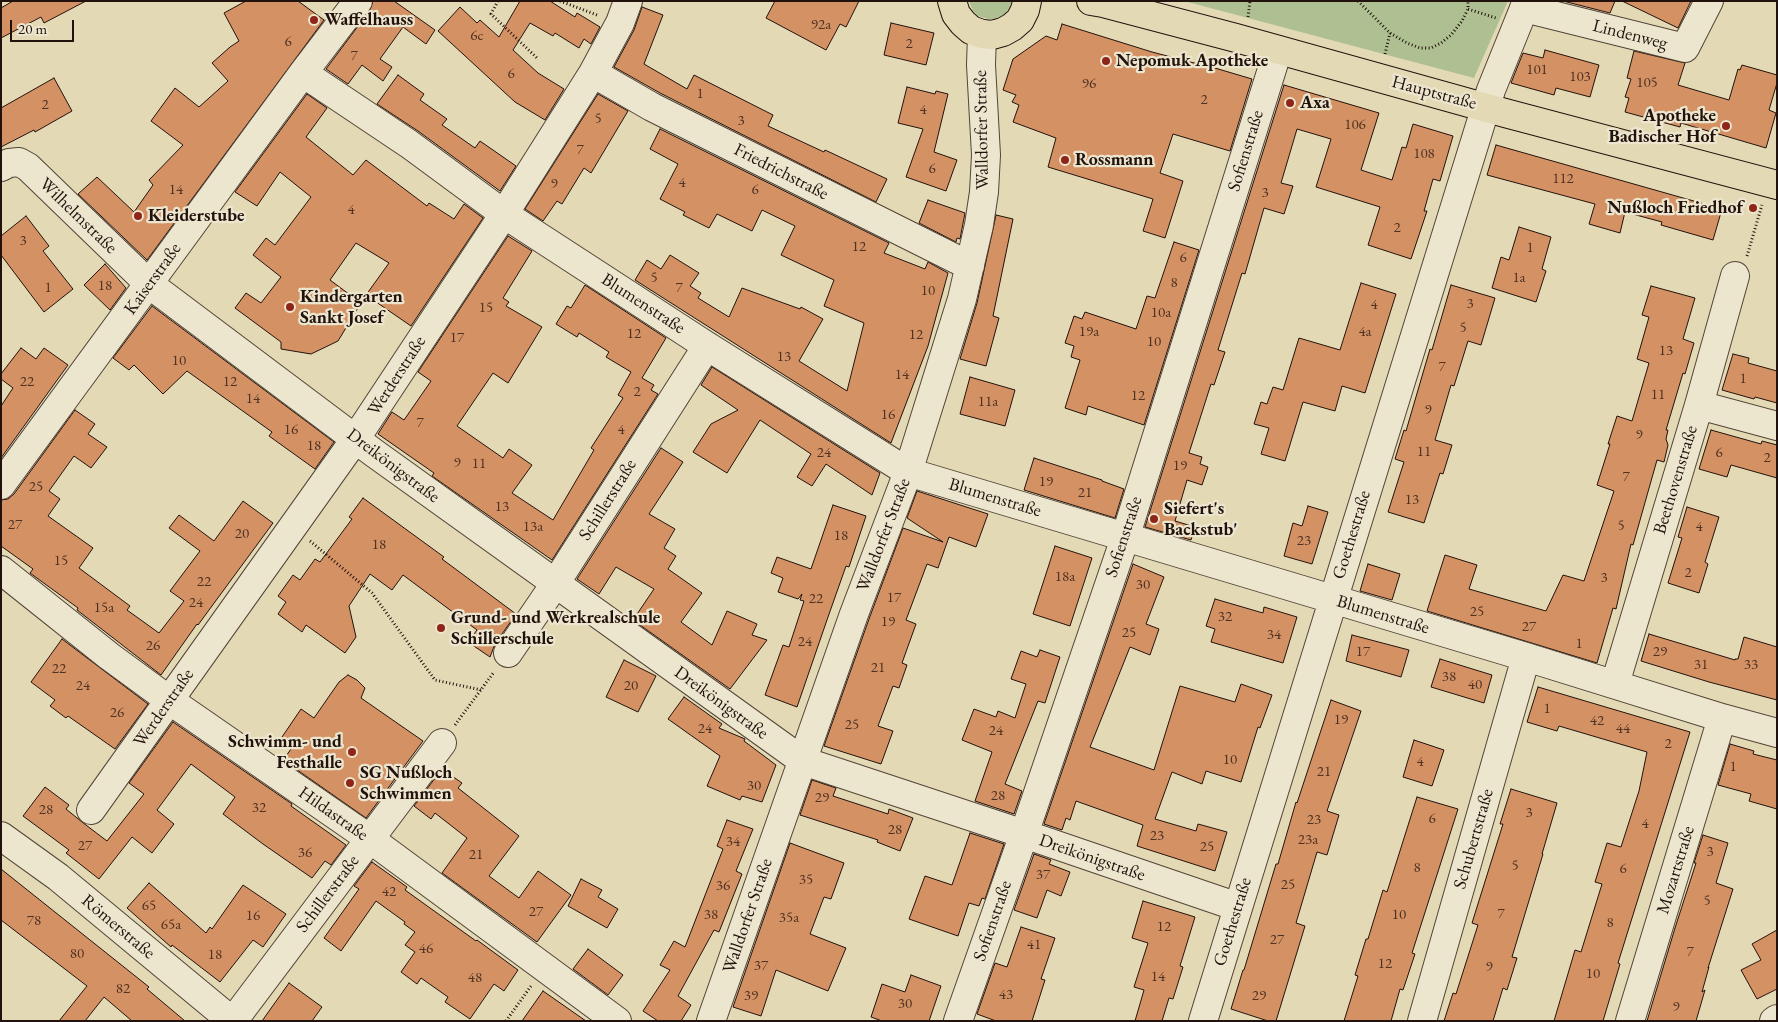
<!DOCTYPE html>
<html>
<head>
<meta charset="utf-8">
<style>
	body { margin:0 }
	#map { position:relative; width:1778px; height:1022px; overflow:hidden; background:#e4d9b5; font-family:"EB Garamond",serif }
	canvas { display:block }
	.frame { position:absolute; inset:0; border:2px solid #22120d; pointer-events:none }
	.scale { position:absolute; left:10px; top:20px; width:64px; height:22px; box-sizing:border-box; border:2px solid #22120d; border-top:0; padding-left:6px; font-size:15px; line-height:18px; white-space:nowrap; color:#22120d; -webkit-text-stroke:4px #ede6cf; paint-order:stroke }
</style>
</head>
<body>
<div id="map">
<canvas width="1778" height="1022"></canvas>
<div class="frame"></div>
<div class="scale">20 m</div>
</div>
<script>
const g = document.querySelector('canvas').getContext('2d');
g.lineJoin = 'round';
function paint(path, color) { g.fillStyle = color; g.fill(path, 'evenodd'); }
const poly = rows => new Path2D(rows.map(r => 'M' + r).join(''));
function stroke(path, color, width, dash) { g.strokeStyle = color; g.lineWidth = width; g.lineCap = dash ? 'butt' : 'round'; g.setLineDash(dash || []); g.stroke(path); }
function write(font, color, halo, rows, align = 'center') {
  g.font = font + ' "EB Garamond",serif'; g.lineWidth = 4.5; g.setLineDash([]); g.textBaseline = 'middle'; g.strokeStyle = halo; g.fillStyle = color; for (const [text, x, y, turn = 0] of rows) {
    g.save(); g.translate(x, y); g.rotate((+turn || 0) * Math.PI / 180); g.textAlign = isNaN(turn) ? turn : align; if (halo) g.strokeText(text, 0, 0); g.fillText(text, 0, 0); g.restore();
  }
}
const green = poly([
	[969,1,1012,1,1009,8,1005,14,992,20,978,16,973,11],
	[1184,1,1508,1,1474,78]
]);
const building = poly([
	[13,1,86,1,44,23,41,17,1,38,1,8,13,1],
	[246,1,298,1,324,20,147,260,78,194,97,177,134,212,153,185,149,180,183,145,151,121,175,88,199,107,228,81,212,63,230,47,239,41,224,13,246,1],
	[373,1,394,1,435,30,426,44,403,27,380,59,392,67,383,81,362,65,348,84,326,69,370,10,373,1],
	[520,1,550,1,575,17,577,13,600,27,591,44,584,39,579,48,555,33,553,36,530,23,513,50,538,73,564,89,545,120,515,102,438,31,460,7,477,23,480,20,499,37,520,1],
	[775,1,859,1,846,27,840,24,826,50,766,18,775,1],
	[1563,1,1615,1,1610,13,1563,1],
	[1622,1,1691,1,1678,28,1622,1],
	[642,7,663,15,644,64,687,89,694,75,773,115,768,126,824,152,825,150,887,179,876,202,660,93,614,67,634,30,642,7],
	[891,23,934,33,926,65,884,55,891,23],
	[1062,24,1152,52,1198,64,1198,63,1252,79,1230,151,1173,134,1160,173,1183,181,1165,238,1143,231,1153,199,1048,167,1056,138,1013,122,1019,105,1012,102,1016,95,1003,90,1013,59,1046,36,1057,40,1062,24],
	[1545,50,1599,65,1590,97,1556,88,1554,95,1511,83,1523,53,1543,58,1545,50],
	[1634,51,1685,63,1678,85,1729,100,1738,69,1740,70,1742,65,1777,75,1777,83,1769,110,1776,113,1766,148,1681,123,1680,127,1625,112,1629,98,1625,97,1631,79,1627,78,1634,51],
	[398,75,424,94,420,100,447,119,442,125,475,148,480,141,516,166,500,191,418,131,377,104,398,75],
	[54,78,72,111,35,132,34,130,1,147,1,108,54,78],
	[1284,85,1379,113,1361,170,1392,180,1402,147,1406,148,1413,124,1453,136,1440,181,1433,179,1424,211,1427,211,1411,259,1368,245,1380,207,1316,187,1331,139,1297,129,1281,183,1293,186,1284,214,1264,208,1245,274,1242,273,1218,350,1225,352,1214,385,1211,384,1189,453,1202,457,1200,464,1208,467,1202,485,1187,480,1175,521,1195,527,1191,540,1145,527,1284,85],
	[907,87,935,94,936,91,948,94,934,152,957,160,946,191,906,177,923,129,898,123,907,87],
	[307,94,327,108,306,137,353,175,366,160,427,206,429,203,454,219,464,204,483,218,411,326,366,295,389,263,356,243,330,280,361,303,338,341,311,354,281,349,281,342,235,308,246,293,261,303,281,277,253,255,266,238,275,245,311,197,280,172,257,206,235,192,307,94],
	[598,94,628,111,591,173,584,168,562,204,557,201,543,221,525,209,598,94],
	[660,129,889,243,884,253,925,269,928,262,948,273,928,346,891,443,635,280,647,260,661,269,670,255,699,273,690,286,701,293,698,298,729,317,742,288,800,309,801,307,823,319,799,361,847,391,864,323,824,306,834,280,781,255,795,226,762,210,752,231,717,214,709,228,683,215,685,212,660,199,678,164,650,149,660,129],
	[1496,145,1722,209,1713,240,1661,225,1662,222,1625,212,1620,233,1589,224,1595,204,1487,175,1496,145],
	[928,200,965,213,960,239,957,238,956,242,919,223,928,200],
	[996,215,1013,219,993,316,999,318,986,366,960,359,977,303,996,215],
	[26,216,49,246,43,251,73,289,44,312,1,255,1,236,26,216],
	[1519,227,1551,237,1542,269,1546,271,1536,302,1492,288,1501,257,1509,260,1519,227],
	[508,236,532,251,503,298,509,302,506,306,542,327,508,383,493,373,457,426,503,458,509,449,532,465,512,493,553,520,594,450,591,448,623,398,618,395,631,372,606,357,609,352,579,333,577,337,556,324,567,306,571,308,585,285,666,338,642,378,654,385,651,390,658,394,552,560,432,476,434,473,378,434,392,412,404,420,431,381,418,372,508,236],
	[1174,242,1199,250,1144,425,1088,406,1086,415,1065,408,1080,360,1071,357,1074,346,1065,343,1074,316,1082,319,1085,312,1136,329,1147,296,1155,298,1174,242],
	[105,264,126,288,110,310,84,285,105,264],
	[1361,283,1396,294,1365,393,1342,386,1335,411,1303,402,1285,461,1261,454,1269,428,1254,424,1261,402,1267,404,1273,387,1283,390,1299,338,1340,350,1361,283],
	[1451,285,1495,298,1481,345,1468,341,1454,386,1451,385,1435,440,1452,445,1443,474,1440,473,1424,523,1388,512,1404,462,1395,459,1404,430,1406,431,1430,349,1432,350,1451,285],
	[1651,286,1695,298,1683,339,1694,343,1685,374,1683,373,1666,430,1668,430,1666,439,1668,445,1664,462,1657,460,1633,545,1631,544,1616,609,1613,608,1597,663,1427,611,1445,555,1477,565,1469,589,1546,611,1563,575,1584,581,1614,491,1597,485,1610,444,1608,444,1617,416,1632,421,1649,363,1637,359,1649,317,1642,315,1651,286],
	[152,306,334,442,315,469,269,436,272,432,187,371,163,394,134,365,129,370,113,358,152,306],
	[21,348,36,359,44,348,68,365,1,458,1,406,13,388,1,379,1,374,21,348],
	[1733,354,1749,358,1748,363,1777,371,1777,403,1755,397,1754,399,1722,390,1733,354],
	[712,367,880,473,872,495,826,464,812,486,797,477,811,454,760,420,727,473,693,452,711,424,738,410,701,385,712,367],
	[970,377,1015,390,1005,426,960,414,970,377],
	[75,410,95,424,88,434,107,447,91,468,74,456,49,491,60,499,48,516,93,548,79,568,130,606,127,610,159,633,184,601,170,591,200,551,169,528,179,515,214,541,243,501,273,523,198,625,197,624,161,675,77,610,78,608,30,573,33,569,1,546,1,500,8,499,14,494,75,410],
	[1711,430,1761,444,1762,441,1777,445,1777,478,1731,465,1727,477,1699,469,1711,430],
	[661,448,683,462,649,514,675,529,664,548,676,556,668,569,702,593,681,622,712,645,727,611,757,624,752,635,767,640,730,689,633,620,654,589,616,567,599,594,577,579,661,448],
	[1034,458,1102,480,1102,481,1124,489,1115,518,1024,490,1034,458],
	[917,491,988,514,976,547,949,537,938,568,927,564,906,620,916,624,902,663,907,665,899,688,893,686,878,726,893,731,881,764,824,746,869,619,903,528,943,542,907,518,917,491],
	[363,498,444,557,442,559,516,614,495,644,490,657,468,642,477,630,403,575,392,590,370,574,349,606,356,637,345,653,306,625,302,632,278,614,286,602,278,596,293,575,300,580,315,559,320,562,352,519,349,517,363,498],
	[833,505,866,516,849,567,846,566,828,617,797,707,765,695,783,645,789,647,804,601,800,600,802,594,798,599,778,592,783,578,771,573,777,557,811,569,833,505],
	[1308,506,1328,512,1312,564,1284,556,1293,523,1302,526,1308,506],
	[1687,507,1719,517,1705,562,1708,564,1699,593,1668,583,1682,538,1678,537,1687,507],
	[1055,546,1092,558,1070,626,1033,614,1055,546],
	[1133,564,1164,577,1146,624,1159,629,1150,655,1130,647,1090,747,1154,770,1180,686,1235,702,1241,684,1272,695,1260,728,1258,727,1241,782,1206,771,1202,784,1172,772,1155,819,1196,831,1198,824,1227,832,1215,871,1137,846,1143,825,1076,801,1070,820,1066,818,1062,830,1044,824,1133,564],
	[1368,564,1400,574,1392,600,1360,591,1368,564],
	[1215,599,1263,613,1264,607,1297,617,1283,663,1211,642,1215,629,1206,626,1215,599],
	[1649,634,1735,660,1735,659,1738,659,1744,637,1777,647,1777,700,1709,682,1641,661,1649,634],
	[1352,635,1409,650,1401,677,1346,661,1352,635],
	[62,639,148,704,115,749,68,716,66,718,50,706,55,700,31,682,62,639],
	[1040,650,1060,657,1045,703,1038,701,1005,784,1022,791,1014,814,975,801,992,752,962,740,974,709,996,717,998,711,1015,718,1026,684,1011,679,1021,651,1037,657,1040,650],
	[1440,659,1492,675,1484,703,1431,687,1440,659],
	[624,660,656,676,638,712,606,697,624,660],
	[348,675,357,680,365,688,361,698,423,741,366,818,283,760,294,745,282,737,301,709,314,718,339,682,348,675],
	[1538,687,1690,732,1618,963,1620,964,1603,1021,1554,1021,1575,950,1581,952,1602,884,1595,882,1607,843,1621,847,1639,791,1647,752,1559,726,1557,731,1527,722,1538,687],
	[684,697,722,724,719,728,745,739,744,741,776,765,762,802,742,796,740,800,707,786,720,756,668,719,684,697],
	[1331,700,1361,711,1327,811,1339,815,1327,855,1317,852,1296,923,1305,926,1276,1021,1268,1021,1231,1009,1243,970,1244,970,1276,864,1278,864,1296,802,1297,803,1331,700],
	[173,722,292,804,291,806,346,845,331,865,325,861,312,878,263,844,223,814,235,797,191,764,157,810,174,824,152,853,132,837,99,879,66,853,69,850,23,816,45,787,69,805,66,809,82,822,107,841,144,794,129,783,173,722],
	[1414,740,1444,750,1432,786,1403,777,1414,740],
	[1730,744,1754,751,1753,754,1777,760,1777,809,1749,801,1751,794,1718,785,1730,744],
	[442,769,462,783,458,788,519,836,489,876,519,898,538,871,571,895,537,942,442,873,467,838,435,813,431,819,414,806,442,769],
	[812,780,836,788,833,796,888,814,889,809,913,818,900,851,877,842,878,840,800,815,812,780],
	[1511,789,1557,803,1542,854,1543,854,1512,957,1517,958,1507,990,1503,988,1493,1021,1444,1021,1453,993,1456,994,1478,925,1472,923,1503,824,1500,824,1511,789],
	[1417,797,1458,809,1412,953,1415,954,1403,990,1400,989,1391,1021,1344,1021,1358,976,1355,975,1366,939,1368,939,1383,890,1387,892,1417,797],
	[727,820,753,829,736,871,742,874,719,932,714,930,678,996,691,1005,681,1021,658,1021,643,1011,670,970,660,965,674,941,685,947,723,849,717,846,727,820],
	[970,833,1004,844,985,899,982,898,979,906,969,903,958,936,909,919,925,876,952,885,970,833],
	[1703,835,1728,843,1716,883,1733,889,1708,968,1709,967,1702,992,1705,990,1696,1021,1647,1021,1675,928,1696,863,1694,863,1703,835],
	[790,843,844,863,831,899,824,897,810,934,846,948,828,991,776,970,761,1016,733,1007,790,843],
	[1034,854,1051,860,1049,864,1070,872,1061,896,1047,890,1037,918,1014,910,1034,854],
	[372,862,407,887,405,890,476,941,477,940,518,970,504,991,494,984,470,1019,445,1002,448,997,421,978,417,984,401,972,415,952,405,945,415,932,404,924,405,922,376,901,341,951,324,938,359,889,354,886,372,862],
	[1,869,149,987,147,989,185,1021,132,1021,104,997,85,1021,59,1021,87,986,1,920,1,869],
	[581,879,602,890,598,897,618,909,607,928,568,906,581,879],
	[149,883,206,933,210,927,212,929,243,885,286,914,263,947,253,940,220,982,172,945,171,947,127,908,149,883],
	[1143,901,1195,917,1180,966,1183,967,1173,999,1169,998,1162,1021,1135,1021,1144,990,1134,987,1148,943,1132,938,1143,901],
	[1021,927,1055,938,1041,979,1045,980,1032,1021,996,1021,977,1014,995,963,1007,967,1021,927],
	[1777,930,1777,989,1757,999,1741,970,1761,960,1752,944,1777,930],
	[588,949,623,975,608,995,573,969,588,949],
	[911,975,941,986,929,1021,882,1021,871,1017,882,984,905,992,911,975],
	[289,983,322,1007,312,1021,262,1021,289,983],
	[543,991,586,1021,522,1021,543,991]
]);
const path = poly([
	[498,1,491,14,537,58],
	[560,1,597,15],
	[1358,1,1390,33,1407,43,1420,48,1431,48,1441,43,1451,35,1462,21,1468,9,1468,1],
	[1468,9,1496,18],
	[1248,17,1250,1],
	[1385,54,1390,33],
	[1747,256,1762,205],
	[310,541,372,593,435,680,481,690],
	[455,725,494,672],
	[506,1021,531,986]
]);
const minor = poly([
	[1524,8,1685,48,1709,1],
	[303,73,409,144,504,214,707,346,908,472,1526,657,1722,718,1777,733],
	[593,73,652,107,970,266],
	[1,167,9,163,19,162,28,167,149,284,374,453,803,761,1024,834,1238,907],
	[1699,405,1777,426],
	[1,485,303,73,358,1],
	[1,570,109,656,169,700,370,839,617,1021],
	[508,653,555,584,707,346],
	[1615,684,1699,405,1735,276],
	[91,810,356,438,504,214,593,73,620,23,628,1],
	[1,836,58,877,232,1021],
	[233,1021,442,743],
	[711,1021,854,614,908,472,962,299,979,225,984,192,986,155,981,65,982,34],
	[958,1021,1024,834,1125,538,1278,50],
	[1203,1021,1491,90,1527,1],
	[1422,1021,1526,657],
	[1630,1021,1722,718],
	[1774,1021,1777,1019]
]);
const major = poly([
	[952,1,956,14,963,23,971,30,982,34,992,35,1003,32,1012,27,1020,20,1025,10,1027,1],
	[1091,1,1103,3,1236,38,1505,113,1777,185]
]);
const markers = [
	[314,20,5,"#8f2418"],
	[1106,61,5,"#8f2418"],
	[1290,103,5,"#8f2418"],
	[1726,126,5,"#8f2418"],
	[1065,160,5,"#8f2418"],
	[1753,208,5,"#8f2418"],
	[138,216,5,"#8f2418"],
	[290,307,5,"#8f2418"],
	[1154,519,5,"#8f2418"],
	[441,628,5,"#8f2418"],
	[352,752,5,"#8f2418"],
	[350,783,5,"#8f2418"]
];
const numberNames = [
	["92a",821,25],
	["6c",477,36],
	["6",288,42],
	["2",909,44],
	["7",354,56],
	["101",1537,70],
	["6",511,74],
	["103",1580,77],
	["105",1647,83],
	["96",1089,84],
	["1",700,94],
	["2",1204,100],
	["2",45,105],
	["4",923,110],
	["5",598,119],
	["3",741,121],
	["106",1355,125],
	["7",580,150],
	["108",1424,154],
	["6",932,169],
	["112",1563,179],
	["4",682,183],
	["9",554,184],
	["14",176,190],
	["6",755,190],
	["3",1265,193],
	["4",351,210],
	["2",1397,228],
	["3",23,241],
	["12",859,247],
	["1",1530,248],
	["6",1183,258],
	["5",654,278],
	["1a",1519,278],
	["8",1174,283],
	["18",105,286],
	["1",48,288],
	["7",679,288],
	["10",928,291],
	["3",1470,304],
	["4",1374,305],
	["15",486,308],
	["10a",1161,313],
	["5",1463,328],
	["19a",1089,332],
	["4a",1365,332],
	["12",634,334],
	["12",916,335],
	["17",457,338],
	["10",1154,342],
	["13",1666,351],
	["13",784,357],
	["10",179,361],
	["7",1442,367],
	["14",902,375],
	["1",1743,379],
	["22",27,382],
	["12",230,382],
	["2",637,392],
	["11",1658,395],
	["12",1138,396],
	["14",253,399],
	["11a",988,402],
	["9",1428,410],
	["16",888,415],
	["7",420,423],
	["16",291,430],
	["4",621,430],
	["9",1639,435],
	["18",314,446],
	["11",1424,452],
	["24",824,453],
	["6",1719,453],
	["2",1767,458],
	["9",457,463],
	["11",479,464],
	["19",1180,466],
	["7",1626,477],
	["19",1046,482],
	["25",36,487],
	["21",1085,493],
	["13",1412,500],
	["13",502,507],
	["27",15,525],
	["5",1621,526],
	["13a",533,527],
	["4",1699,527],
	["20",242,534],
	["18",841,536],
	["23",1304,541],
	["18",379,545],
	["15",61,561],
	["2",1688,573],
	["18a",1065,577],
	["3",1604,578],
	["22",204,582],
	["30",1143,585],
	["17",894,598],
	["22",816,599],
	["24",196,603],
	["15a",104,608],
	["25",1477,612],
	["32",1225,617],
	["19",888,622],
	["27",1529,627],
	["25",1129,633],
	["34",1274,635],
	["24",805,642],
	["1",1579,644],
	["26",153,646],
	["17",1363,652],
	["29",1660,652],
	["31",1701,665],
	["33",1751,665],
	["21",878,668],
	["22",59,669],
	["38",1449,677],
	["40",1475,685],
	["24",83,686],
	["20",631,686],
	["1",1547,709],
	["26",117,713],
	["19",1341,720],
	["42",1597,721],
	["25",852,725],
	["24",705,729],
	["44",1623,729],
	["24",996,731],
	["2",1668,744],
	["10",1230,760],
	["4",1420,762],
	["1",1733,767],
	["21",1324,772],
	["30",754,786],
	["28",998,796],
	["29",822,798],
	["32",259,808],
	["28",46,810],
	["3",1529,813],
	["6",1432,819],
	["23",1314,820],
	["4",1645,824],
	["28",895,830],
	["23",1157,836],
	["23a",1308,840],
	["34",733,842],
	["27",85,846],
	["25",1207,847],
	["3",1710,852],
	["36",305,853],
	["21",476,855],
	["5",1515,866],
	["8",1417,868],
	["6",1623,869],
	["37",1043,875],
	["35",806,880],
	["25",1288,885],
	["36",723,886],
	["42",389,892],
	["5",1707,901],
	["65",149,906],
	["27",536,912],
	["7",1501,914],
	["38",711,915],
	["10",1399,915],
	["16",253,916],
	["35a",789,918],
	["78",34,921],
	["8",1610,923],
	["65a",171,925],
	["12",1164,927],
	["27",1277,940],
	["41",1034,945],
	["46",426,949],
	["7",1690,952],
	["80",77,954],
	["18",215,955],
	["12",1385,964],
	["37",761,966],
	["9",1489,967],
	["10",1593,974],
	["14",1158,977],
	["48",475,978],
	["82",123,989],
	["43",1006,995],
	["39",751,996],
	["29",1259,996],
	["30",905,1004],
	["9",1676,1007]
];
const poiNames = [
	["Waffelhauss",324,20],
	["Nepomuk Apotheke",1116,61],
	["Axa",1300,103],
	["Apotheke",1716,116,"right"],
	["Badischer Hof",1716,137,"right"],
	["Rossmann",1075,160],
	["Nußloch Friedhof",1743,208,"right"],
	["Kleiderstube",148,216],
	["Kindergarten",300,297],
	["Sankt Josef",300,318],
	["Siefert's",1164,509],
	["Backstub'",1164,530],
	["Grund- und Werkrealschule",451,618],
	["Schillerschule",451,639],
	["Schwimm- und",342,742,"right"],
	["Festhalle",342,763,"right"],
	["SG Nußloch",360,773],
	["Schwimmen",360,794]
];
const streetNames = [
	["Lindenweg",1630,35,14],
	["Hauptstraße",1434,93,15],
	["Walldorfer Straße",982,130,-91],
	["Sofienstraße",1246,151,-73],
	["Friedrichstraße",781,172,27],
	["Wilhelmstraße",78,216,44],
	["Kaiserstraße",153,279,-54],
	["Blumenstraße",643,304,33],
	["Werderstraße",397,376,-57],
	["Dreikönigstraße",393,466,37],
	["Beethovenstraße",1676,480,-73],
	["Blumenstraße",995,498,17],
	["Schillerstraße",608,500,-58],
	["Walldorfer Straße",884,535,-69],
	["Goethestraße",1352,535,-73],
	["Sofienstraße",1124,537,-72],
	["Blumenstraße",1383,615,17],
	["Dreikönigstraße",721,703,36],
	["Werderstraße",164,708,-55],
	["Hildastraße",333,814,35],
	["Schubertstraße",1474,839,-74],
	["Dreikönigstraße",1092,858,19],
	["Mozartstraße",1676,870,-73],
	["Schillerstraße",328,894,-53],
	["Walldorfer Straße",748,916,-71],
	["Sofienstraße",993,921,-71],
	["Goethestraße",1233,922,-73],
	["Römerstraße",118,927,40]
];
paint(green, '#aec092');
paint(building, '#d49164');
stroke(building, '#22120d', 1);
stroke(minor, '#524437', 30);
stroke(major, '#22120d', 30);
stroke(path, '#22120d', 3, [1, 2.5]);
stroke(minor, '#ede6cf', 28);
stroke(major, '#e4d9b5', 28);
for (const [x, y, r, color] of markers) { const dot = new Path2D(); dot.arc(x, y, r, 0, 2 * Math.PI); g.fillStyle = color; g.fill(dot); stroke(dot, '#ede6cf', 2); }
write('15px', '#4e3223', null, numberNames);
write('bold 18px', '#22120d', '#ede6cf', poiNames, 'left');
write('18px', '#22120d', '#ede6cf', streetNames);
</script>
</body>
</html>
